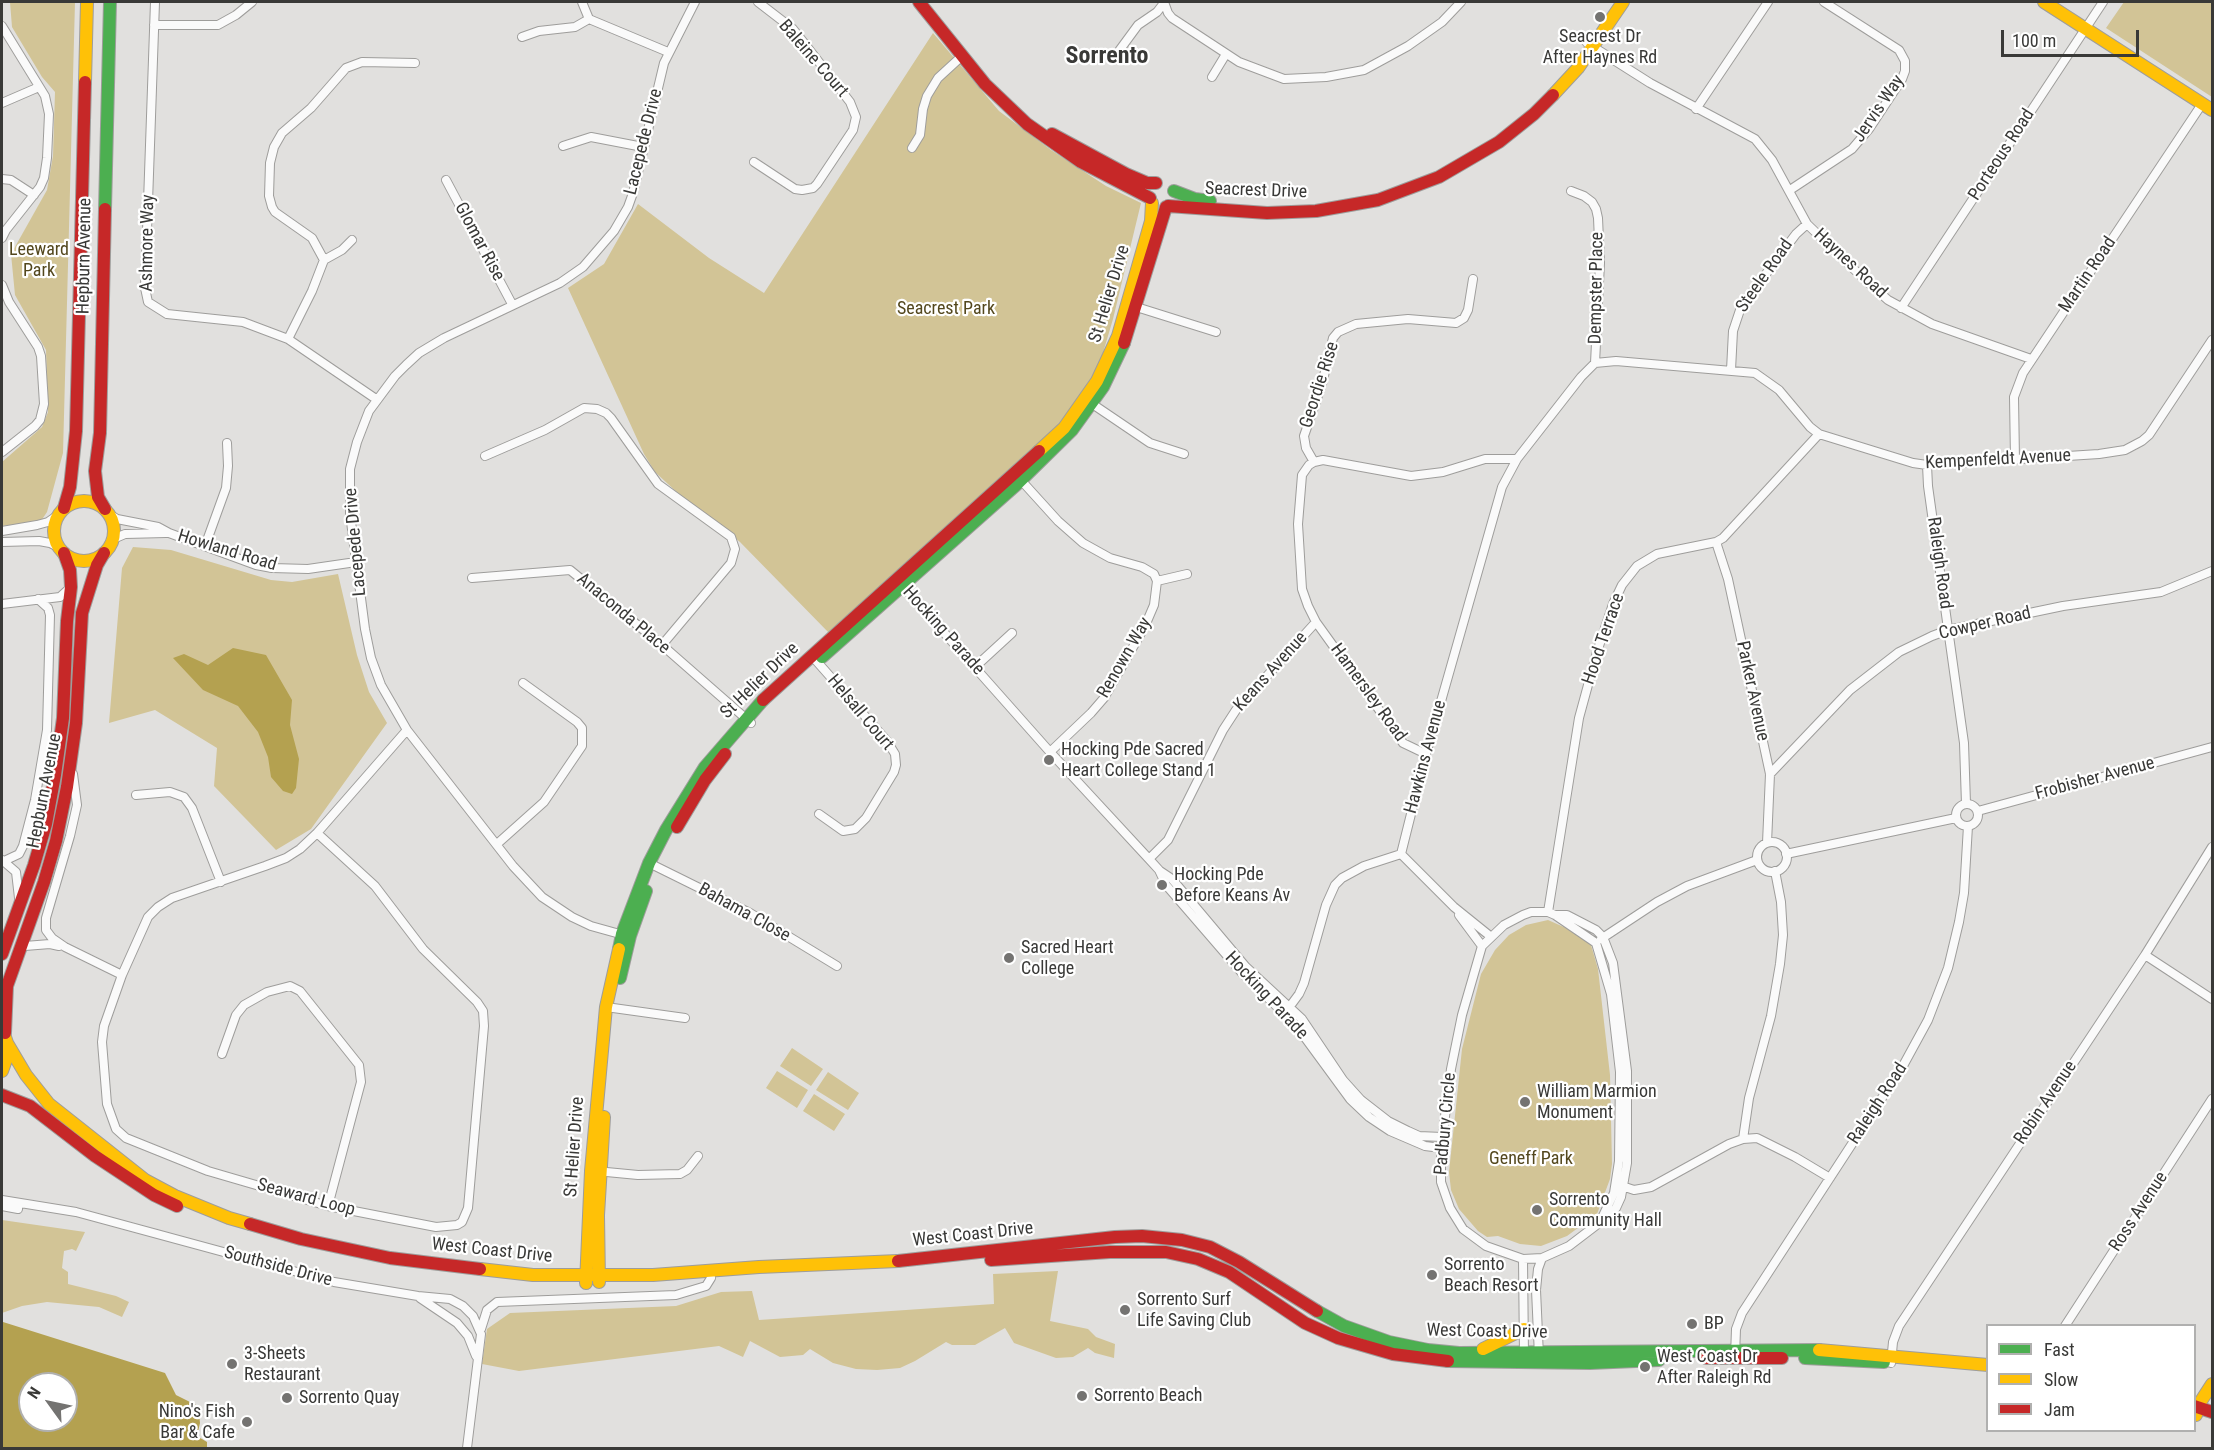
<!DOCTYPE html>
<html>
<head>
<meta charset="utf-8">
<style>
	body { margin:0 }
	#map { position:relative; width:2214px; height:1450px; overflow:hidden; background:#e1e0de; font-family:"Roboto Condensed",sans-serif }
	canvas { display:block }
	.frame { position:absolute; inset:0; border:3px solid #393937; pointer-events:none }
	.legend { position:absolute; left:1986px; top:1324px; width:210px; height:108px; box-sizing:border-box; background:#fff; border:2px solid #b0b0af; margin:0; padding:8px 10px; list-style:none; font-size:18px; color:#393937 }
	.legend li { display:flex; align-items:center; gap:12px; height:30px }
	.legend b { width:30px; border:2px solid #b0b0af }
	.north { position:absolute; left:18px; top:1372px; width:60px; height:60px; box-sizing:border-box; background:#fff; border:2px solid #b0b0af; border-radius:50%; rotate:303deg; font-size:16px; font-weight:700; line-height:24px; text-align:center; color:#393937 }
	.north::after { content:''; display:block; margin:auto; width:21px; height:27px; background:#747371; clip-path:polygon(50% 0,100% 100%,50% 72%,0 100%) }
	.scale { position:absolute; left:2001px; top:30px; width:138px; height:27px; box-sizing:border-box; border:3px solid #393937; border-top:0; padding-left:8px; font-size:18px; line-height:21px; white-space:nowrap; color:#393937; -webkit-text-stroke:4px #fff; paint-order:stroke }
</style>
</head>
<body>
<div id="map">
<canvas width="2214" height="1450"></canvas>
<div class="frame"></div>
<ul class="legend">
<li><b style="height:8px;background:#4caf50"></b>Fast</li>
<li><b style="height:8px;background:#ffc107"></b>Slow</li>
<li><b style="height:8px;background:#c62828"></b>Jam</li>
</ul>
<div class="north">N</div>
<div class="scale">100 m</div>
</div>
<script>
const g = document.querySelector('canvas').getContext('2d');
g.lineJoin = 'round';
function paint(path, color) { g.fillStyle = color; g.fill(path, 'evenodd'); }
const poly = rows => new Path2D(rows.map(r => 'M' + r).join(''));
function stroke(path, color, width, dash) { g.strokeStyle = color; g.lineWidth = width; g.lineCap = dash ? 'butt' : 'round'; g.setLineDash(dash || []); g.stroke(path); }
function write(font, color, halo, rows, align = 'center') {
  g.font = font + ' "Roboto Condensed",sans-serif'; g.lineWidth = 4.5; g.setLineDash([]); g.textBaseline = 'middle'; g.strokeStyle = halo; g.fillStyle = color; for (const [text, x, y, turn = 0] of rows) {
    g.save(); g.translate(x, y); g.rotate((+turn || 0) * Math.PI / 180); g.textAlign = isNaN(turn) ? turn : align; if (halo) g.strokeText(text, 0, 0); g.fillText(text, 0, 0); g.restore();
  }
}
const green = poly([
	[10,2,75,2,63,453,47,512,41,521,2,526,2,462,42,427,48,412,46,350,15,295,11,254,47,190,53,156,55,92,42,77,12,27],
	[2124,2,2212,2,2212,97,2106,28],
	[933,33,999,111,1051,150,1106,186,1141,203,1113,319,1100,363,1076,406,1031,454,829,633,740,542,709,516,681,496,655,472,644,454,568,288,604,264,638,204,709,258,764,293],
	[133,547,171,550,271,580,292,582,338,574,357,655,369,692,387,723,311,829,276,850,214,786,217,748,155,710,109,723,122,568],
	[1548,920,1566,928,1591,945,1598,969,1610,1075,1612,1164,1610,1179,1597,1214,1567,1236,1541,1246,1520,1244,1498,1236,1487,1237,1478,1231,1459,1209,1451,1190,1449,1172,1462,1049,1481,974,1495,950,1509,935,1526,925],
	[792,1048,823,1069,811,1086,780,1066],
	[777,1071,808,1090,797,1108,766,1088],
	[828,1072,859,1093,848,1110,816,1090],
	[814,1094,845,1114,834,1131,803,1111],
	[2,1220,85,1232,76,1251,72,1249,64,1251,62,1268,68,1272,68,1284,116,1296,129,1302,122,1317,99,1307,47,1302,22,1306,2,1313,2,1325],
	[1058,1271,1050,1321,1088,1329,1096,1337,1115,1344,1114,1358,1095,1353,1088,1348,1073,1357,1056,1358,1014,1343,1005,1328,975,1345,952,1345,946,1342,915,1361,900,1368,877,1370,856,1369,833,1363,810,1349,803,1355,780,1357,750,1341,743,1357,719,1346,519,1371,482,1364,487,1329,510,1313,676,1306,721,1292,752,1291,759,1320,994,1304,993,1274]
]);
const water = poly([
	[233,648,266,655,292,700,290,725,299,759,296,788,292,794,283,791,271,777,268,757,258,732,238,706,203,690,173,658,184,654,208,665],
	[3,1322,165,1373,176,1395,198,1406,200,1423,197,1436,207,1442,207,1448,2,1448,2,1325],
	[30,1384,66,1384,66,1420,30,1420]
]);
const street = poly([
	[155,2,145,288,148,302,167,314,243,322,288,339,376,399],
	[582,2,589,19],
	[1164,2,1168,13,1172,18,1239,62,1284,79,1326,77,1364,70,1408,46,1442,22,1461,2],
	[154,25,218,25,236,15,252,2],
	[2,26,45,96,49,114,47,158,44,178,40,187,6,230,2,238],
	[522,37,539,31,575,27,589,19,668,52],
	[1587,43,1650,83,1755,139,1772,160,1807,224,1861,276,1888,300,1932,324,2031,359],
	[1113,59,1138,25,1157,12,1164,3],
	[1212,77,1226,54],
	[2,103,39,87],
	[1696,109,1768,2],
	[563,146,591,137,643,147],
	[912,148,920,135,923,109,927,96,938,78,962,56],
	[754,162,795,189,802,190,813,188,817,184,853,130,856,117,850,102,801,39,793,29,758,2],
	[2,179,11,180,34,195],
	[446,180,512,304],
	[1790,190,1852,149,1869,129,1902,79,1905,71,1905,61,1899,50,1824,2],
	[1571,191,1584,196,1592,202,1596,209,1598,218,1600,263,1595,363],
	[324,260,342,250,352,240],
	[2,285,9,302,38,347,41,356,44,404,40,420,35,426,2,452],
	[1130,305,1216,332],
	[1901,308,2103,2],
	[288,339,312,291,324,260,312,238,275,212,272,207,269,196,270,163,274,147,282,133,311,108,346,68,362,62,415,63],
	[1731,370,1733,331,1741,307,1796,234,1807,224],
	[1088,401,1150,443,1184,454],
	[485,456,545,430,584,408,597,409,606,413,611,418,658,484,731,537,735,549,731,563,662,645],
	[2015,460,2014,397,2023,373,2202,104],
	[1314,462,1306,448,1304,436,1322,384,1333,338,1338,332,1356,324,1408,319,1456,323,1464,318,1468,310,1473,279],
	[1927,465,1928,486,1964,743,1966,804],
	[1019,478,1058,521,1083,543,1110,558,1142,567,1154,574,1157,581,1154,605,1145,626,1104,698,1091,713,1050,752],
	[109,514,117,519,158,527,169,533,256,565,272,568,308,569,356,562],
	[2,531,37,525,48,522,58,515],
	[111,540,125,534,166,533],
	[2,542,39,541,50,543,60,548],
	[1716,542,1728,579,1770,774,1767,843],
	[205,546,226,488,228,466,227,443],
	[472,578,570,570,662,645,751,723],
	[1157,581,1187,574],
	[900,583,1050,752,1149,859,1159,870,1166,885,1242,973,1295,1024,1350,1099,1369,1117,1390,1131,1425,1146,1441,1148],
	[2,604,60,597,71,587],
	[1316,622,1403,743,1426,754],
	[812,656,887,741,895,754,896,765,894,772,866,818,855,829,843,831,819,814],
	[975,667,1012,633],
	[73,774,77,805,70,836,46,918,46,930,52,938,65,947,122,975],
	[1770,774,1850,690,1899,652,1932,636,1948,630,2063,606,2161,592,2212,571],
	[136,795,170,792,184,797,192,808,221,882],
	'1956 815a11 11 0 1 1 22 0a11 11 0 1 1-22 0Z',
	[1978,811,2212,747],
	[317,833,375,886,423,949,477,1002,483,1011,484,1026,468,1208,462,1222,457,1225,436,1227,328,1206,208,1171,126,1138,116,1129,107,1104,102,1042,104,1026,122,975,148,917,158,907,172,898,265,866,286,858,300,849,317,833,407,730],
	'1757 857a15 15 0 1 1 30 0a15 15 0 1 1-30 0Z',
	[497,844,544,802,582,746,582,728,577,722,523,683],
	[1401,854,1454,907,1490,936],
	[1786,854,1956,818],
	[1149,859,1168,840,1223,730,1236,710,1316,622,1308,606,1302,589,1298,524,1302,475,1309,465,1314,462,1323,460,1411,476,1443,472,1485,459,1517,459,1581,377,1595,363,1616,361,1755,373,1779,390,1810,427,1819,434,1913,463,1927,465,2099,454,2125,450,2142,441,2149,435,2212,340],
	[2,860,16,872,19,898],
	[4,861,19,854,23,846,35,800,47,730,50,615,48,608,38,599],
	[649,863,750,913,837,966],
	[1160,871,1172,879,1246,967,1302,1019,1343,1080,1361,1100,1388,1121,1408,1131,1419,1136,1442,1137],
	[1548,912,1579,718,1597,652,1613,604,1622,585,1637,566,1657,554,1716,542,1723,538,1819,434],
	[1459,915,1482,946],
	[1555,915,1567,915,1596,930,1603,937,1613,963,1627,1071,1627,1163,1621,1197,1616,1208,1607,1217,1569,1246,1542,1258,1523,1259,1486,1246,1463,1229,1450,1208,1441,1182,1441,1148,1451,1069,1462,1015,1482,946,1504,925,1523,915,1531,912,1548,912,1555,915,1596,943,1611,994,1620,1072,1619,1161,1614,1193,1601,1220],
	[627,936,591,926,572,917,542,897,513,866,407,730,381,685,371,658,365,629,350,514,350,469,357,442,369,411,395,376,406,365,419,353,444,338,560,283,583,267,614,231,628,207,633,193,664,63,695,2],
	[1601,939,1657,902,1687,886,1757,860],
	[19,950,25,946,50,944,59,946],
	[2145,955,2212,999],
	[606,1007,685,1018],
	[1285,1013,1299,994,1304,983,1326,905,1335,885,1342,878,1364,866,1401,854,1426,754,1502,487,1517,459],
	[222,1054,236,1015,244,1005,267,992,290,986,300,991,359,1065,361,1082,328,1206],
	[1743,1139,1749,1098,1771,1016,1780,964,1783,935,1781,902,1775,871],
	[596,1171,638,1175,680,1174,687,1170,698,1156],
	[1619,1185,1634,1190,1651,1187,1729,1144,1743,1139,1757,1138,1795,1157,1830,1178],
	[2,1200,76,1212,334,1282,418,1296,450,1299,463,1306,473,1316,481,1334,467,1448],
	[2,1206,18,1209],
	[1523,1259,1524,1356],
	[420,1298,457,1323,468,1336,476,1356],
	[2065,1326,2212,1099],
	[481,1329,487,1310,497,1302,676,1295,706,1286,711,1278],
	[1539,1356,1536,1290,1538,1269,1542,1258],
	[1735,1356,1736,1329,1742,1313,1904,1064,1928,1020,1948,968,1959,922,1964,893,1968,826],
	[1891,1363,1893,1342,1899,1326,2145,955,2212,847]
]);
const fast = poly([
	[1174,191,1195,199,1210,201],
	[105,209,110,2],
	[822,657,1016,485,1072,430,1103,387,1124,343],
	[619,949,622,934,649,863,666,830,705,767,763,700],
	[620,978,630,936,646,891],
	[1317,1311,1344,1326,1389,1342,1428,1350,1459,1353,1819,1350],
	[1805,1358,1884,1362],
	[1448,1361,1590,1363,1659,1360]
]);
const slow = poly([
	[2044,2,2212,110],
	[85,82,87,2],
	[1553,95,1578,68,1623,2],
	[1039,451,1064,428,1097,381,1118,336,1151,221,1152,203],
	'54 531a30 30 0 1 1 60 0a30 30 0 1 1-60 0Z',
	[2,1028,7,1043,7,1057,2,1071],
	[7,1043,26,1075,49,1104,145,1180,175,1196,229,1218,250,1224],
	[480,1269,533,1275,653,1275,759,1267,898,1261],
	[599,1282,598,1215,604,1117],
	[586,1283,591,1171,606,1007,619,949],
	[1483,1349,1524,1329],
	[1819,1350,1988,1365],
	[2196,1415,2201,1401,2212,1384]
]);
const jam = poly([
	[919,2,985,84,1027,124,1081,162,1150,198],
	[1052,134,1126,174,1147,183,1156,183],
	[1168,206,1267,213,1316,211,1378,200,1439,177,1499,142,1534,114,1553,95],
	[105,209,100,433,95,471,98,497,105,509],
	[1124,343,1166,207],
	[64,508,70,487,76,431,85,82],
	[763,700,1039,451],
	[677,827,705,780,725,754],
	[2,954,34,865,46,824,55,775,63,718,67,621,71,587,70,570,64,553],
	[5,1033,7,986,44,882,56,841,67,787,76,723,82,613,97,565,104,553],
	[2,1095,30,1106,95,1156,154,1195,177,1206],
	[250,1224,301,1239,390,1258,480,1269],
	[991,1260,1110,1252,1166,1252,1198,1259,1229,1272,1305,1323,1338,1338,1393,1354,1448,1361],
	[898,1261,1115,1237,1142,1236,1182,1240,1210,1247,1239,1262,1317,1311],
	[1706,1358,1782,1358],
	[2194,1406,2212,1412]
]);
const markers = [
	[1600,17,6,"#747371"],
	[1049,760,6,"#747371"],
	[1162,885,6,"#747371"],
	[1009,958,6,"#747371"],
	[1525,1102,6,"#747371"],
	[1537,1210,6,"#747371"],
	[1432,1275,6,"#747371"],
	[1125,1310,6,"#747371"],
	[1692,1324,6,"#747371"],
	[232,1364,6,"#747371"],
	[1645,1367,6,"#747371"],
	[1082,1396,6,"#747371"],
	[287,1398,6,"#747371"],
	[247,1422,6,"#747371"]
];
const poiNames = [
	["Seacrest Dr",1600,37,"center"],
	["After Haynes Rd",1600,58,"center"],
	["Hocking Pde Sacred",1061,750],
	["Heart College Stand 1",1061,771],
	["Hocking Pde",1174,875],
	["Before Keans Av",1174,896],
	["Sacred Heart",1021,948],
	["College",1021,969],
	["William Marmion",1537,1092],
	["Monument",1537,1113],
	["Sorrento",1549,1200],
	["Community Hall",1549,1221],
	["Sorrento",1444,1265],
	["Beach Resort",1444,1286],
	["Sorrento Surf",1137,1300],
	["Life Saving Club",1137,1321],
	["BP",1704,1324],
	["3-Sheets",244,1354],
	["Restaurant",244,1375],
	["West Coast Dr",1657,1357],
	["After Raleigh Rd",1657,1378],
	["Sorrento Beach",1094,1396],
	["Sorrento Quay",299,1398],
	["Nino's Fish",235,1412,"right"],
	["Bar & Cafe",235,1433,"right"]
];
const streetNames = [
	["Baleine Court",813,59,49],
	["Jervis Way",1879,109,-56],
	["Lacepede Drive",644,142,-76],
	["Porteous Road",2002,155,-57],
	["Seacrest Drive",1256,191,2],
	["Glomar Rise",479,242,62],
	["Ashmore Way",148,243,-89],
	["Hepburn Avenue",85,256,-89],
	["Haynes Road",1850,264,43],
	["Martin Road",2088,275,-56],
	["Steele Road",1765,276,-55],
	["Dempster Place",1597,288,-89],
	["St Helier Drive",1110,294,-73],
	["Geordie Rise",1320,385,-72],
	["Kempenfeldt Avenue",1998,460,-3],
	["Lacepede Drive",356,542,-95],
	["Howland Road",227,551,17],
	["Raleigh Road",1939,563,82],
	["Anaconda Place",623,614,40],
	["Cowper Road",1985,624,-13],
	["Hocking Parade",943,631,48],
	["Hood Terrace",1604,639,-71],
	["Renown Way",1125,658,-60],
	["Keans Avenue",1271,672,-48],
	["St Helier Drive",760,681,-44],
	["Parker Avenue",1752,691,78],
	["Hamersley Road",1368,693,54],
	["Helsall Court",860,713,50],
	["Hawkins Avenue",1426,757,-75],
	["Frobisher Avenue",2095,779,-15],
	["Hepburn Avenue",45,791,-79],
	["Bahama Close",744,913,29],
	["Hocking Parade",1266,996,47],
	["Robin Avenue",2046,1103,-56],
	["Raleigh Road",1878,1104,-57],
	["Padbury Circle",1446,1124,-85],
	["St Helier Drive",575,1147,-86],
	["Seaward Loop",306,1198,15],
	["Ross Avenue",2139,1212,-57],
	["West Coast Drive",973,1235,-6],
	["West Coast Drive",492,1251,6],
	["Southside Drive",278,1267,15],
	["West Coast Drive",1487,1332,1]
];
const parkNames = [
	["Leeward",39,250],
	["Park",39,271],
	["Seacrest Park",946,309],
	["Geneff Park",1531,1159]
];
const districtNames = [
	["Sorrento",1107,57]
];
paint(green, '#d2c496');
paint(water, '#b4a150');
stroke(street, '#9e9d9b', 10);
stroke(fast, '#9e9d9b', 14);
stroke(slow, '#9e9d9b', 14);
stroke(jam, '#9e9d9b', 14);
stroke(street, '#fafafa', 8);
stroke(fast, '#4caf50', 12);
stroke(slow, '#ffc107', 12);
stroke(jam, '#c62828', 12);
for (const [x, y, r, color] of markers) { const dot = new Path2D(); dot.arc(x, y, r, 0, 2 * Math.PI); g.fillStyle = color; g.fill(dot); stroke(dot, '#fff', 2); }
write('18px', '#393937', '#fff', poiNames, 'left');
write('18px', '#393937', '#fff', streetNames);
write('18px', '#53471d', '#fff', parkNames);
write('bold 24px', '#393937', '#fff', districtNames);
</script>
</body>
</html>
